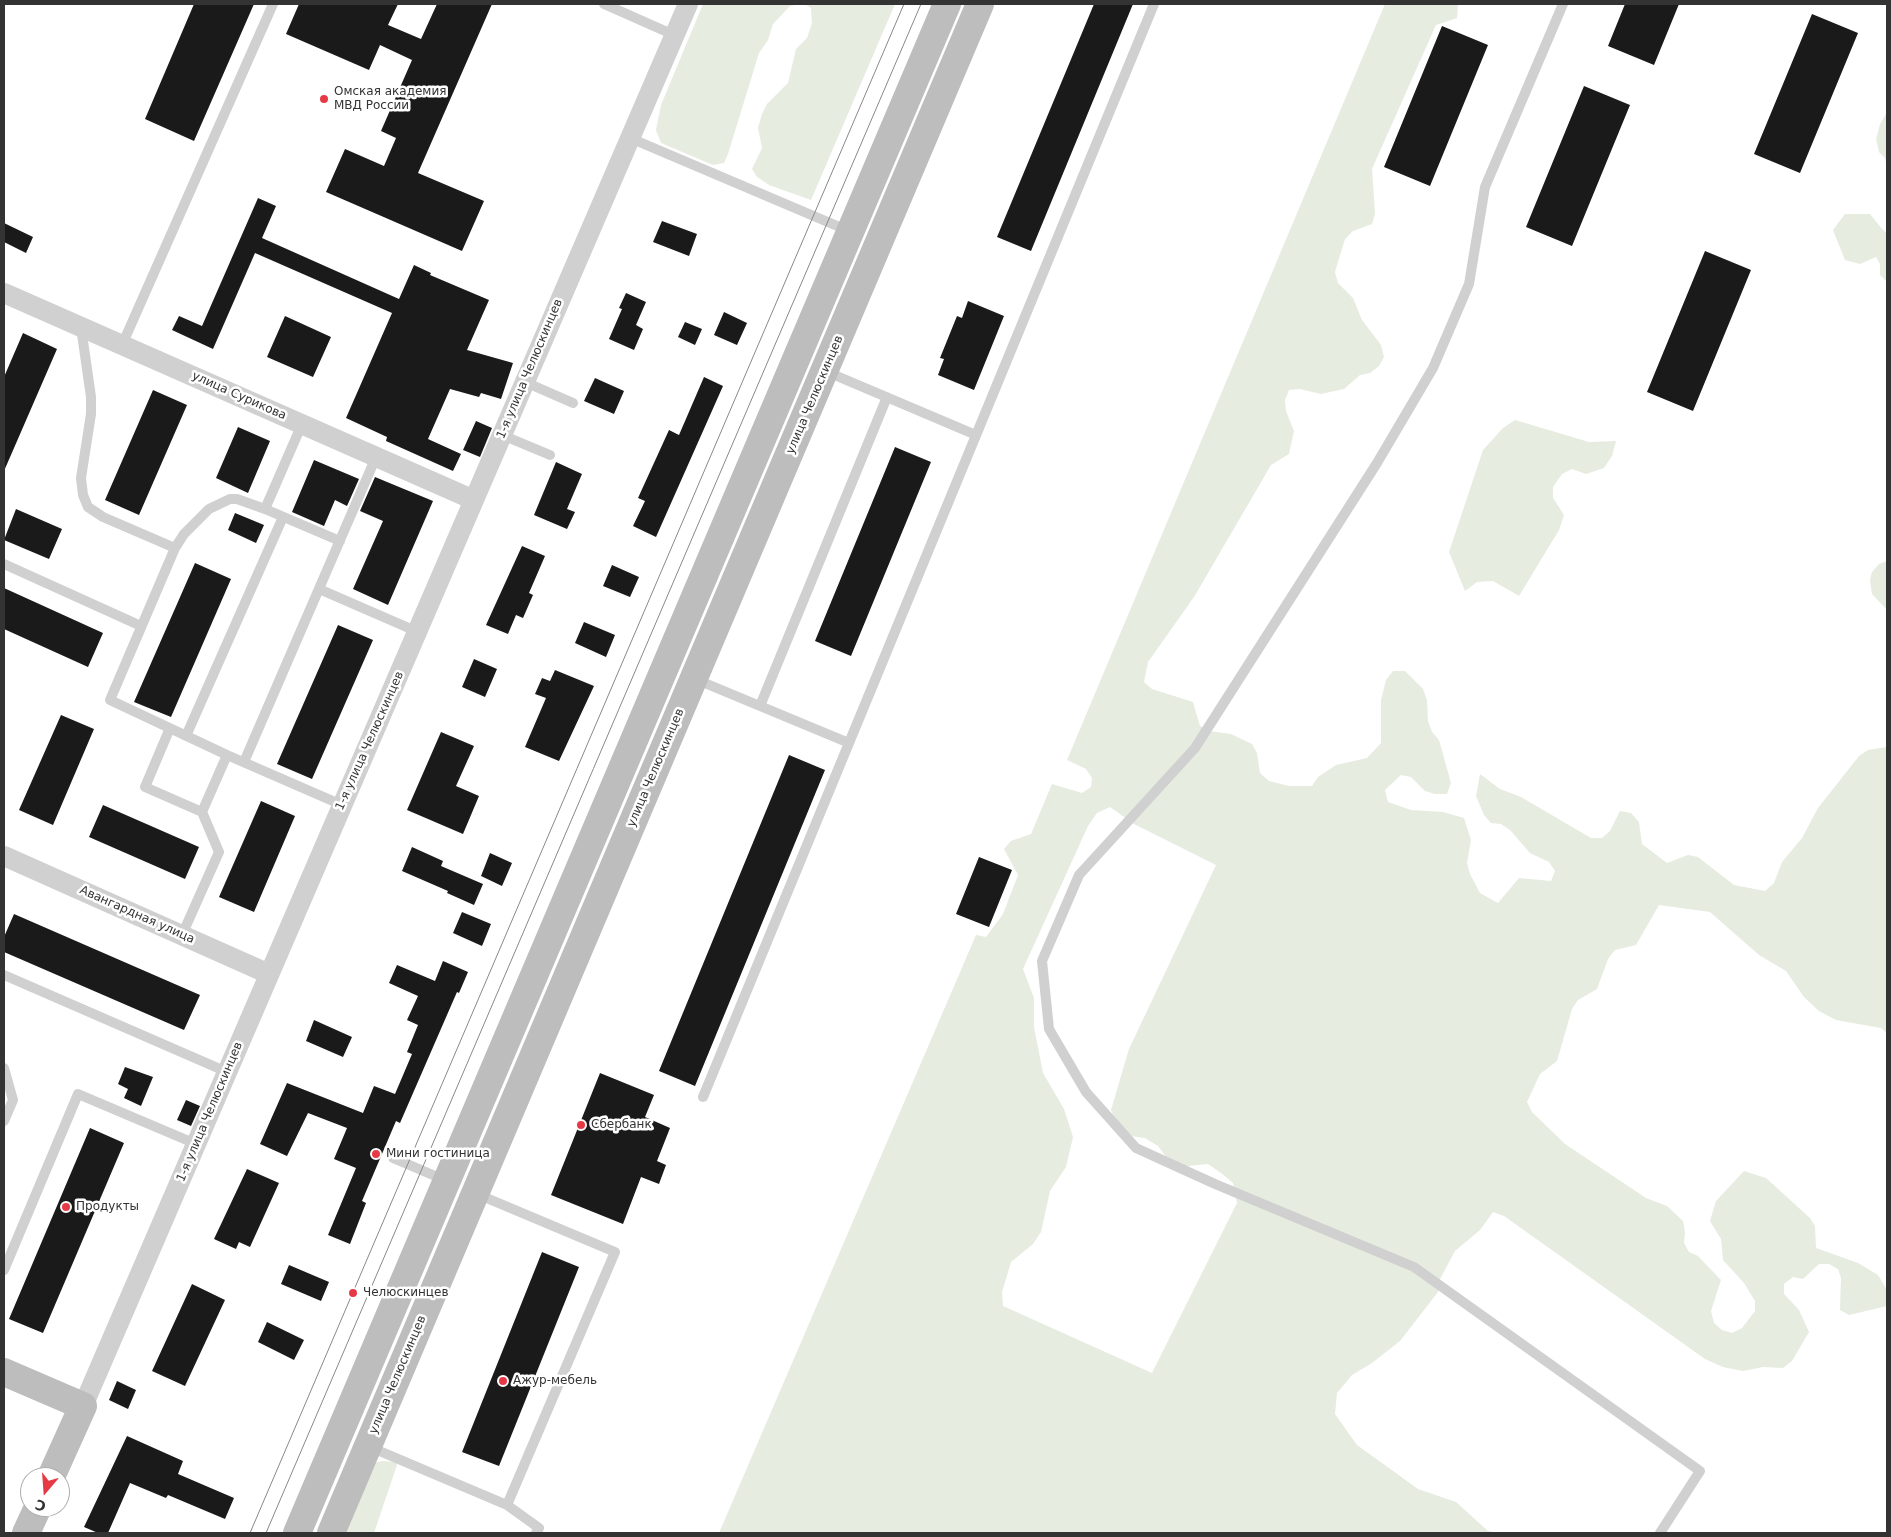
<!DOCTYPE html>
<html>
<head>
<meta charset="utf-8">
<style>
	body { margin:0 }
	#map { position:relative; width:1891px; height:1537px; overflow:hidden; background:#fff; font-family:"DejaVu Sans",sans-serif }
	canvas { display:block }
	.frame { position:absolute; inset:0; border:5px solid #333; pointer-events:none }
	.north { position:absolute; left:20px; top:1467px; width:50px; height:50px; box-sizing:border-box; background:#fff; border:1px solid #adadad; border-radius:50%; rotate:198deg; font-size:14px; font-weight:700; line-height:20px; text-align:center; color:#333 }
	.north::after { content:''; display:block; margin:auto; width:18px; height:22px; background:#e63946; clip-path:polygon(50% 0,100% 100%,50% 72%,0 100%) }
</style>
</head>
<body>
<div id="map">
<canvas width="1891" height="1537"></canvas>
<div class="frame"></div>
<div class="north">С</div>
</div>
<script>
const g = document.querySelector('canvas').getContext('2d');
g.lineJoin = 'round';
function paint(path, color) { g.fillStyle = color; g.fill(path, 'evenodd'); }
const poly = rows => new Path2D(rows.map(r => 'M' + r).join(''));
function stroke(path, color, width, dash) { g.strokeStyle = color; g.lineWidth = width; g.lineCap = dash ? 'butt' : 'round'; g.setLineDash(dash || []); g.stroke(path); }
function write(font, color, halo, rows, align = 'center') {
  g.font = font + ' "DejaVu Sans",sans-serif'; g.lineWidth = 5; g.setLineDash([]); g.textBaseline = 'middle'; g.strokeStyle = halo; g.fillStyle = color; for (const [text, x, y, turn = 0] of rows) {
    g.save(); g.translate(x, y); g.rotate((+turn || 0) * Math.PI / 180); g.textAlign = isNaN(turn) ? turn : align; if (halo) g.strokeText(text, 0, 0); g.fillText(text, 0, 0); g.restore();
  }
}
const green = poly([
	[703,4,799,4,790,6,773,24,768,40,759,53,728,154,724,163,713,165,661,143,656,130,661,105],
	[805,4,895,4,811,200,769,185,757,177,752,169,762,148,758,128,762,114,767,104,788,83,796,49,807,38,812,23,811,8],
	[1385,4,1458,4,1457,18,1436,25,1372,169,1375,214,1372,224,1353,231,1345,239,1335,272,1338,283,1353,298,1362,320,1381,345,1384,357,1379,366,1370,373,1360,375,1344,389,1321,394,1300,389,1289,390,1285,400,1286,411,1294,431,1289,454,1271,465,1194,597,1148,662,1144,682,1152,689,1193,702,1200,726,1209,731,1231,734,1252,744,1257,753,1260,773,1269,781,1289,786,1312,786,1318,777,1336,765,1367,758,1381,743,1381,700,1386,680,1393,671,1405,671,1423,689,1427,700,1428,721,1432,732,1439,740,1451,783,1447,794,1435,794,1425,791,1411,777,1401,775,1385,790,1388,802,1411,810,1443,812,1464,818,1471,840,1467,863,1470,874,1480,893,1498,903,1519,878,1551,881,1555,871,1549,862,1530,853,1510,830,1501,824,1491,823,1484,815,1476,796,1480,774,1500,789,1521,797,1591,838,1602,838,1610,831,1620,811,1631,813,1639,822,1642,844,1667,863,1688,855,1698,857,1734,885,1765,891,1774,883,1782,862,1802,838,1818,808,1859,756,1868,750,1887,747,1887,1033,1881,1028,1836,1020,1819,1011,1804,997,1786,971,1759,955,1710,912,1659,905,1636,945,1615,950,1608,959,1597,989,1578,1000,1572,1009,1557,1061,1540,1074,1527,1102,1532,1112,1565,1144,1646,1198,1667,1206,1683,1221,1685,1232,1684,1243,1689,1252,1698,1256,1721,1280,1711,1311,1714,1323,1722,1330,1732,1333,1742,1328,1755,1311,1755,1301,1744,1283,1723,1260,1721,1239,1710,1221,1716,1201,1744,1171,1766,1178,1810,1218,1815,1226,1816,1248,1858,1263,1878,1275,1887,1290,1887,1306,1849,1315,1840,1310,1841,1278,1838,1269,1829,1264,1819,1264,1803,1279,1793,1277,1784,1284,1784,1294,1799,1310,1809,1332,1792,1361,1783,1368,1763,1367,1743,1371,1723,1367,1705,1359,1504,1216,1493,1212,1480,1230,1455,1251,1439,1281,1438,1292,1400,1341,1372,1363,1352,1375,1337,1393,1335,1414,1357,1445,1418,1489,1456,1502,1488,1531,1498,1533,719,1533,976,935,986,937,1003,914,1018,875,1004,849,1011,841,1031,834,1052,784,1082,793,1091,787,1092,778,1086,769,1067,760],
	[1110,807,1134,824,1216,865,1129,1049,1111,1110,1118,1125,1130,1136,1145,1138,1158,1146,1167,1158,1178,1167,1208,1164,1221,1173,1233,1183,1237,1203,1152,1373,1003,1306,1002,1292,1011,1262,1033,1244,1041,1232,1050,1191,1066,1167,1073,1137,1064,1109,1043,1073,1034,1027,1034,998,1023,969,1088,826,1097,813],
	[1887,112,1887,167,1885,158,1879,152,1876,139,1880,124],
	[1845,214,1870,214,1882,229,1887,233,1887,282,1880,275,1880,264,1876,257,1860,264,1845,260,1833,230],
	[1515,420,1589,442,1616,441,1612,456,1604,468,1586,474,1572,469,1562,474,1553,487,1553,498,1564,515,1559,530,1519,596,1493,581,1477,582,1465,591,1449,552,1483,450,1503,428],
	[1887,561,1887,610,1872,594,1870,580,1872,572,1879,564],
	[382,1461,398,1462,374,1533,343,1533,373,1463]
]);
const building = poly([
	[194,4,254,4,194,141,145,119],
	[299,4,398,4,388,25,421,39,437,4,492,4,418,173,484,201,462,251,326,192,345,149,384,166,396,138,381,131,412,60,380,45,369,70,286,34],
	[1094,4,1133,4,1031,251,997,237],
	[1625,4,1679,4,1654,65,1608,46],
	[1812,14,1858,33,1800,173,1754,154],
	[1442,26,1488,45,1430,186,1384,167],
	[1584,86,1630,105,1572,246,1526,227],
	[258,198,276,206,262,238,399,299,414,265,431,273,430,275,489,300,467,350,513,363,501,399,481,393,479,397,450,389,428,439,461,454,453,471,386,441,387,437,346,418,392,313,255,253,213,349,172,330,179,316,202,326],
	[662,221,697,234,689,256,653,242],
	[4,223,33,237,26,253,4,242],
	[1705,251,1751,270,1693,411,1647,392],
	[626,293,646,302,636,325,643,329,634,350,609,339,622,309,619,308],
	[968,301,1004,316,974,390,938,375,944,359,940,358,957,316,962,318],
	[724,312,747,323,737,345,714,335],
	[285,316,331,337,313,377,267,357],
	[685,322,702,329,695,345,678,337],
	[23,333,57,349,4,471,4,377],
	[704,377,723,386,656,537,633,526,645,501,638,498,669,430,679,435],
	[595,378,624,391,614,414,584,401],
	[153,390,187,405,139,515,105,500],
	[476,421,492,428,480,457,463,450],
	[238,427,270,441,248,493,216,478],
	[895,447,931,462,851,656,815,641],
	[314,460,359,479,347,506,335,500,324,526,292,512],
	[556,462,582,474,567,509,575,512,567,529,534,515],
	[375,477,433,501,388,605,353,589,383,521,360,511],
	[16,509,62,529,49,559,4,540],
	[235,513,264,525,256,543,228,530],
	[522,546,545,556,529,593,533,595,523,618,516,615,508,634,486,625],
	[195,563,231,579,171,717,134,702],
	[612,565,639,577,630,597,603,586],
	[4,588,103,633,88,667,4,629],
	[584,622,615,635,606,657,575,643],
	[338,625,373,640,312,779,277,764],
	[474,659,497,669,485,697,462,687],
	[555,670,594,686,559,761,525,747,546,698,535,694,542,678,550,681],
	[61,715,94,729,53,825,19,810],
	[441,732,474,746,456,786,479,796,463,834,407,810],
	[789,755,825,770,695,1086,659,1071],
	[261,801,295,816,254,912,219,897],
	[103,805,199,847,185,879,89,837],
	[412,847,443,861,441,866,483,884,474,905,447,893,448,891,402,871],
	[490,853,512,863,502,886,481,876],
	[979,857,1012,870,989,927,956,914],
	[462,912,491,924,482,946,453,933],
	[14,914,200,995,184,1030,4,952,4,937],
	[443,961,468,972,459,993,457,992,400,1123,396,1121,362,1201,366,1203,350,1244,328,1235,356,1168,334,1159,347,1128,308,1113,287,1156,260,1144,287,1083,363,1113,374,1086,395,1094,412,1054,407,1052,418,1025,407,1020,418,996,389,983,397,965,435,981],
	[314,1020,352,1037,343,1057,306,1041],
	[125,1067,153,1077,141,1106,124,1098,128,1089,118,1084],
	[600,1073,654,1095,645,1117,670,1128,657,1161,666,1165,659,1184,641,1177,623,1224,551,1195],
	[186,1100,200,1106,191,1126,177,1120],
	[90,1128,124,1143,43,1333,9,1319],
	[247,1169,279,1183,250,1247,239,1242,236,1249,214,1239],
	[542,1252,579,1267,499,1466,462,1452],
	[289,1265,329,1282,321,1301,281,1284],
	[192,1284,225,1300,185,1386,152,1371],
	[267,1322,304,1340,294,1360,258,1342],
	[117,1381,136,1390,128,1409,109,1400],
	[127,1436,183,1461,178,1474,234,1498,225,1519,168,1495,166,1498,130,1483,108,1533,98,1533,84,1527]
]);
const lane = poly([
	[604,4,674,35],
	[1563,4,1485,187,1469,284,1433,368,1377,463,1195,748,1079,875,1042,961,1049,1029,1086,1092,1136,1148,1215,1184,1414,1267,1700,1471,1660,1533],
	[630,138,849,231],
	[81,327,91,397,91,414,81,478,83,495,88,507,103,517,175,548],
	[122,345,273,4],
	[825,371,976,435],
	[525,382,573,403],
	[302,424,265,509,340,541],
	[502,435,550,455],
	[265,509,237,499,230,499,209,509,184,534,175,548,110,700,227,755,342,805],
	[4,564,141,626],
	[319,589,418,632],
	[695,679,849,743,703,1097],
	[760,706,887,397],
	[170,728,145,787,202,812,227,755],
	[186,736,283,517],
	[849,743,1154,4],
	[244,762,376,457],
	[182,935,219,852,202,812],
	[4,975,227,1072],
	[4,1068,13,1100,4,1121],
	[393,1158,447,1181],
	[477,1194,615,1252,507,1505],
	[4,1270,78,1094,196,1144],
	[370,1447,507,1505,539,1528,536,1533]
]);
const street = poly([
	[4,293,474,500],
	[4,856,269,974],
	[83,1406,688,4]
]);
const secondary = poly([
	[4,1372,83,1406,51,1477],
	[26,1533,38,1507],
	[297,1533,947,4],
	[331,1533,980,4]
]);
const tram = poly([
	[250,1533,904,4],
	[266,1533,921,4]
]);
const markers = [
	[324,99,5,"#e63946"],
	[581,1125,5,"#e63946"],
	[376,1154,5,"#e63946"],
	[66,1207,5,"#e63946"],
	[353,1293,5,"#e63946"],
	[503,1381,5,"#e63946"]
];
const poiNames = [
	["Омская академия",334,92],
	["МВД России",334,106],
	["Сбербанк",591,1125],
	["Мини гостиница",386,1154],
	["Продукты",76,1207],
	["Челюскинцев",363,1293],
	["Ажур-мебель",513,1381]
];
const streetNames = [
	["1-я улица Челюскинцев",530,369,-67],
	["улица Челюскинцев",815,395,-67],
	["улица Сурикова",239,396,24],
	["1-я улица Челюскинцев",370,741,-66],
	["улица Челюскинцев",656,768,-67],
	["Авангардная улица",137,915,24],
	["1-я улица Челюскинцев",210,1112,-67],
	["улица Челюскинцев",398,1375,-67]
];
paint(green, '#e6ecdf');
paint(building, '#1a1a1a');
stroke(lane, '#d0d0d0', 10);
stroke(street, '#d0d0d0', 20);
stroke(secondary, '#bdbdbd', 28);
stroke(tram, '#888', 1);
for (const [x, y, r, color] of markers) { const dot = new Path2D(); dot.arc(x, y, r, 0, 2 * Math.PI); g.fillStyle = color; g.fill(dot); stroke(dot, '#fff', 2); }
write('12px', '#333', '#fff', poiNames, 'left');
write('12px', '#333', '#fff', streetNames);
</script>
</body>
</html>
